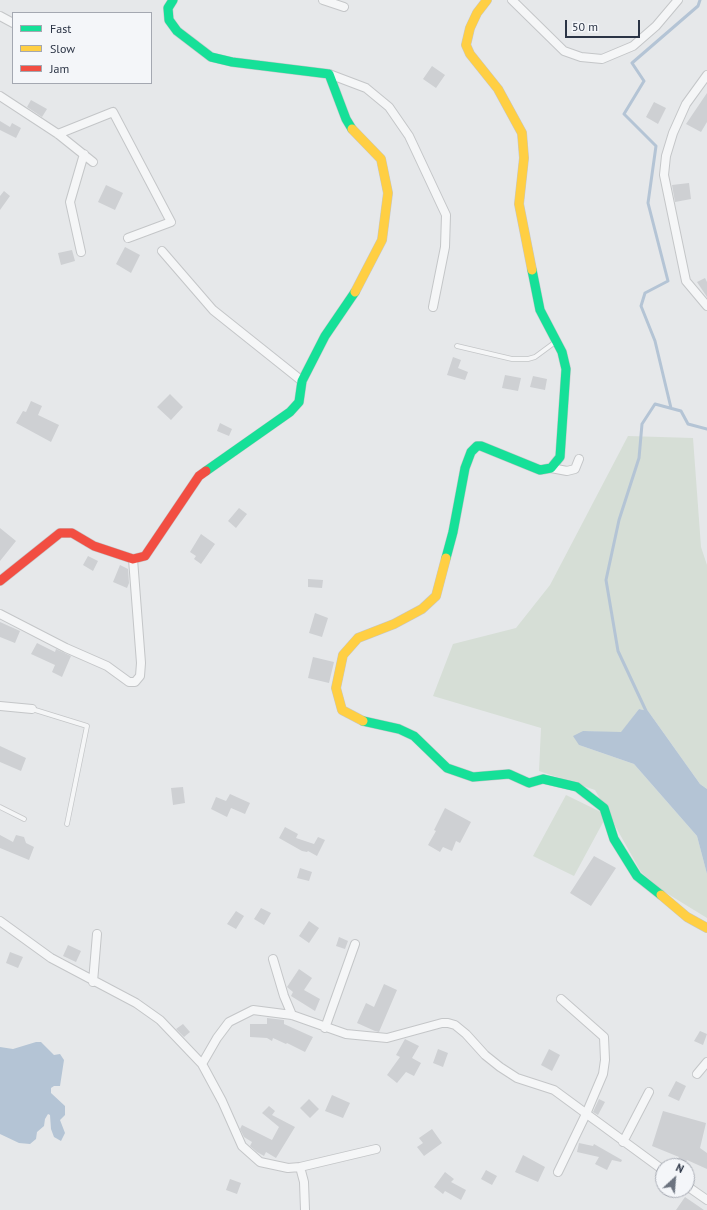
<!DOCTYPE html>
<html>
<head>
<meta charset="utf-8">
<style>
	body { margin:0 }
	#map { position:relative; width:707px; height:1210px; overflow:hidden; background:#e6e8ea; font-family:"PT Sans",sans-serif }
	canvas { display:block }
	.legend { position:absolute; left:12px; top:12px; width:140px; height:72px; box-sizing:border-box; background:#f4f6f9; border:1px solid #a4a8b1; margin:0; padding:5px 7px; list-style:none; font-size:12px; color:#2b3445 }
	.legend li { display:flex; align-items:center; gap:8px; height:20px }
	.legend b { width:20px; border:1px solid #a4a8b1 }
	.north { position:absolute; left:655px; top:1158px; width:40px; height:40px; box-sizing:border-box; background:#f4f6f9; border:1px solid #a4a8b1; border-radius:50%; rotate:26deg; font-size:11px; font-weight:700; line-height:16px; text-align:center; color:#2b3445 }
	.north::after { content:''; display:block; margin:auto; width:14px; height:18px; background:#6c737f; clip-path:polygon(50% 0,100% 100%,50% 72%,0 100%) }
	.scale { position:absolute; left:565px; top:20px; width:75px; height:18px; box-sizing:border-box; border:2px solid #2b3445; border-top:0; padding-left:5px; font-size:12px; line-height:14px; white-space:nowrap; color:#2b3445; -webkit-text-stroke:3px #f4f6f9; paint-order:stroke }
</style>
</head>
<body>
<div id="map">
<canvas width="707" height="1210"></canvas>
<ul class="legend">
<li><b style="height:5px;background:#16e098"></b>Fast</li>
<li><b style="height:5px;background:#ffcf43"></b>Slow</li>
<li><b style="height:5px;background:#f24e42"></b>Jam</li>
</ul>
<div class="north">N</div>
<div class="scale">50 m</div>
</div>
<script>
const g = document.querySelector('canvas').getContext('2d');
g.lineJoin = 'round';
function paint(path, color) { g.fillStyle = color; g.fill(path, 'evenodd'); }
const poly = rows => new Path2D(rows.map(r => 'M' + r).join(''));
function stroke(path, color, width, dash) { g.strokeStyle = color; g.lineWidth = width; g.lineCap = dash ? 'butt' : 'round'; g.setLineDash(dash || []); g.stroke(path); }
const green = poly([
	[628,436,693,438,701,547,707,565,707,789,700,784,648,711,639,709,621,733,583,731,579,745,634,764,697,836,707,874,707,918,663,891,641,872,595,790,539,771,541,728,433,696,453,644,516,628,550,585],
	[566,795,607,815,574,876,533,856]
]);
const water = poly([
	[639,709,648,711,700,784,707,789,707,874,697,836,634,764,579,745,573,736,583,731,621,732],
	[36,1042,41,1042,54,1055,60,1054,64,1060,60,1086,54,1086,51,1088,51,1093,65,1106,65,1115,60,1120,65,1133,61,1141,54,1137,51,1129,50,1115,48,1114,45,1119,44,1126,37,1132,36,1139,30,1144,19,1143,0,1134,0,1047,13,1049]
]);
const stream = poly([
	[671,408,655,341,641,306,645,293,668,281,648,203,656,146,624,114,644,81,632,63,698,6,700,0],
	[647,713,618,651,606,580,619,520,639,458,642,424,655,404,681,411,688,424,707,429]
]);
const building = poly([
	[432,66,445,75,436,88,423,79],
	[707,93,707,122,701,132,686,124],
	[31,100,47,109,42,117,27,107],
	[654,102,666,108,658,124,646,117],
	[0,121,10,127,12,123,21,128,16,138,0,130],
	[689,183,691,199,675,202,672,185],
	[106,185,123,193,115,210,98,202],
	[4,191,10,196,0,210,0,196],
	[125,247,140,255,131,273,116,264],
	[72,250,75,261,61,265,58,253],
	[705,278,707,282,707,297,697,282],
	[453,357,461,360,458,368,468,372,465,380,447,375],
	[505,375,521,378,518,391,502,388],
	[533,376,547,379,545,390,530,387],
	[170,394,183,407,171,420,157,407],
	[31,401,42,406,38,415,59,425,51,442,16,423,23,411,26,412],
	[220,423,232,429,229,436,217,431],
	[239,508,247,514,236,528,228,521],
	[0,528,16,541,0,561],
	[201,534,215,544,201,564,194,559,196,556,190,552],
	[88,556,98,561,93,571,83,565],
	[120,565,128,569,129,583,127,588,113,582],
	[308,579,323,580,322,588,308,587],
	[315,613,328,618,322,637,309,633],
	[0,622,20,631,15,643,0,637],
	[37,643,55,652,56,649,71,656,62,677,52,672,55,665,31,654],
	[313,657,334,662,329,683,308,678],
	[0,746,26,758,21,771,0,762],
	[183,787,185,803,173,805,171,788],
	[230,794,250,803,245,814,231,808,227,817,211,809,216,797,226,801],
	[445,808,471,822,460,843,456,841,452,851,443,847,440,852,428,845,436,831,434,830],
	[285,827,298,834,296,838,314,844,318,837,325,840,317,856,308,851,307,852,302,851,279,838],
	[0,835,13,842,16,835,24,837,26,843,34,847,29,860,0,848],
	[594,856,616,868,591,906,570,893],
	[300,868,312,872,309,881,297,878],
	[261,908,271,913,264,925,254,919],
	[236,911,244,916,236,929,227,924],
	[309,921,319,928,309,943,299,936],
	[339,937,348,941,345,949,336,946],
	[68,945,81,951,76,962,63,956],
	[10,952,23,957,18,968,6,963],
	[299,969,312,978,304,990,320,999,315,1011,291,996,293,992,287,987],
	[384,984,397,990,379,1032,375,1031,357,1023,366,1003,374,1007],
	[267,1018,284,1020,284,1024,313,1037,305,1052,287,1043,286,1044,273,1038,272,1041,267,1038,250,1037,250,1024,267,1024],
	[183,1024,190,1032,184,1037,176,1029],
	[700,1031,707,1034,703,1045,694,1041],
	[405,1039,419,1046,412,1058,421,1063,414,1076,406,1072,397,1083,387,1075,400,1057,396,1055],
	[438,1049,448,1053,443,1067,433,1063],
	[549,1049,560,1055,552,1071,541,1065],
	[676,1081,686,1086,679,1101,668,1096],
	[332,1095,350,1103,343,1118,325,1111],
	[309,1099,319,1109,310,1118,300,1108],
	[599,1099,605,1102,598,1115,593,1112],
	[269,1106,275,1111,272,1115,295,1127,276,1158,266,1152,264,1156,257,1152,250,1146,252,1142,244,1137,240,1129,242,1125,272,1140,279,1127,262,1113],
	[663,1111,706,1123,700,1148,707,1153,707,1169,687,1160,684,1166,674,1166,679,1157,652,1146],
	[432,1129,442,1143,424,1156,417,1147,423,1143,419,1138],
	[579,1143,593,1146,594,1144,622,1160,621,1162,612,1160,607,1170,595,1164,599,1157,577,1152],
	[523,1155,545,1167,538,1182,515,1172],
	[486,1170,497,1176,492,1185,481,1179],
	[445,1172,454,1179,451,1182,466,1190,461,1200,445,1191,443,1194,434,1187],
	[230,1179,241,1183,237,1194,226,1190],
	[685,1197,704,1210,676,1210]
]);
const lane = poly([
	[457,346,512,359,528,359,535,357,554,343],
	[32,709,87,726,67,824],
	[0,807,24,819]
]);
const street = poly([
	[323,0,344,7],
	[512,0,564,51,581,57,602,59,633,46,656,26,678,0],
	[0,16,13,23],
	[329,74,366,88,389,107,409,136,446,215,445,247,433,307],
	[707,75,686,104,673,133,666,156,664,175,686,281,707,306],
	[0,96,58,134,93,162],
	[58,134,113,112,171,222,128,238],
	[162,251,213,310,302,381],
	[81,252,70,202,84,154],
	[551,468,567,471,575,469,579,459],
	[0,614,66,648,107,666,129,682,135,682,140,676,141,663,133,559],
	[0,706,32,709],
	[0,921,51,958,136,1003,160,1020,202,1064,222,1101,242,1146,260,1162,288,1168,300,1167,304,1182,305,1210],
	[273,959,284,996,292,1015],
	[93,982,97,934],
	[325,1028,355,944],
	[202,1064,217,1038,229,1022,253,1010,292,1015,346,1034,387,1038,442,1023,448,1023,455,1025,466,1034,485,1055,500,1067,517,1078,554,1090,663,1170],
	[697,1074,707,1062],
	[623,1142,649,1092],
	[300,1167,376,1149],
	[558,1172,586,1114,603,1074,605,1060,604,1037,561,999],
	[687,1186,707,1200]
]);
const fast = poly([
	[173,0,168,8,169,20,177,31,211,57,232,62,329,74,346,119,352,129],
	[206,471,290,412,299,402,302,381,325,336,355,292],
	[446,558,453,532,465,468,471,452,477,446,481,446,540,470,551,468,560,457,566,369,562,352,540,310,532,270],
	[363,721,399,729,414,736,447,768,473,777,509,774,529,783,543,779,577,787,604,808,614,839,637,876,661,895]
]);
const slow = poly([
	[487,0,477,13,470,28,466,45,470,54,498,89,522,133,524,158,519,204,532,270],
	[352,129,381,159,388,193,382,240,355,292],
	[363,721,342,710,336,688,343,655,358,638,394,624,422,609,436,596,446,558],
	[661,895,687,917,707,928]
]);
const jam = poly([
	[0,581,60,533,72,533,94,546,133,559,145,556,199,476,206,471]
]);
paint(green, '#d6ded6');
paint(water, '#b4c4d5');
stroke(stream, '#b4c4d5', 3);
paint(building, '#ced0d3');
stroke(lane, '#c4c6c8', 5.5);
stroke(street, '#c4c6c8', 10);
stroke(fast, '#c4c6c8', 10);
stroke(slow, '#c4c6c8', 10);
stroke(jam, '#c4c6c8', 10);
stroke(lane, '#f5f6f7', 4);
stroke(street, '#f5f6f7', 8);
stroke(fast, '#16e098', 9);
stroke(slow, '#ffcf43', 9);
stroke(jam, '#f24e42', 9);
</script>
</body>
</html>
